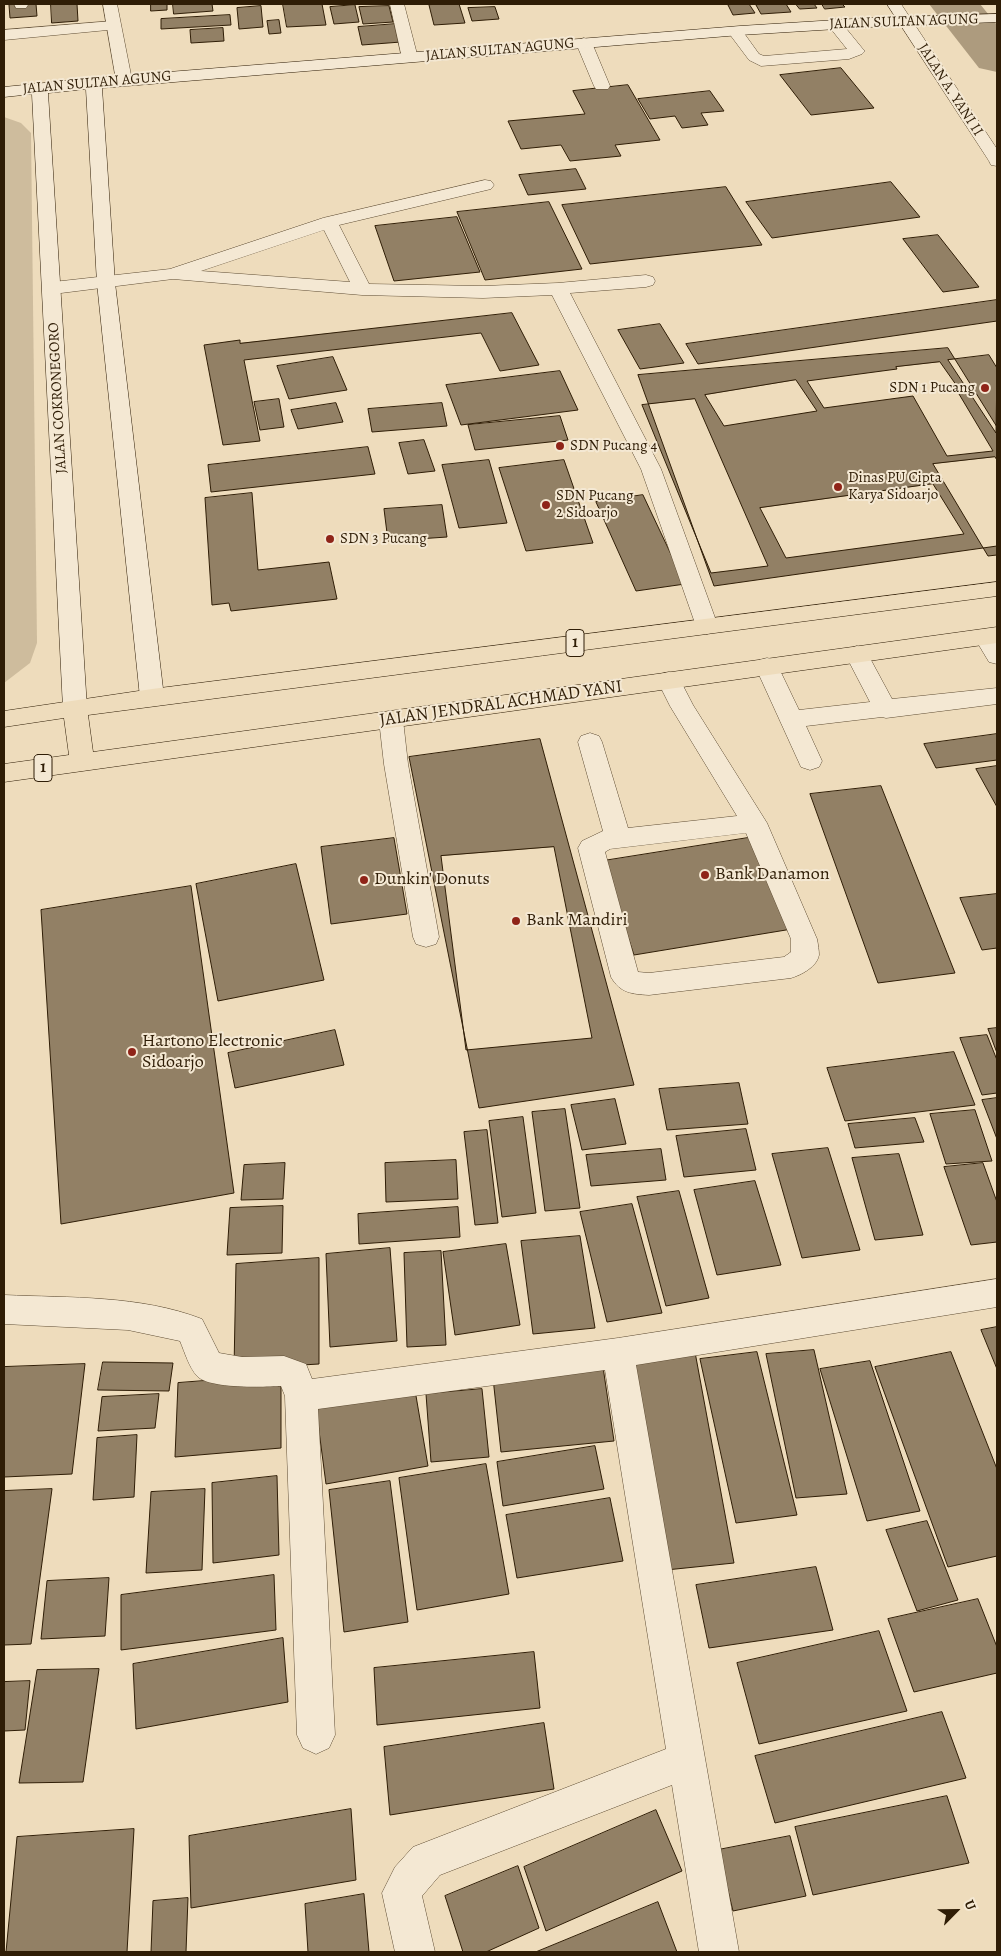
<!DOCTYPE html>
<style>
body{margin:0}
#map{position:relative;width:1001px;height:1956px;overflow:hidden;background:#eedcbc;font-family:Alegreya,serif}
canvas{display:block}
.frame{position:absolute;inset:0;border:5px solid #2f1d06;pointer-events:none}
.north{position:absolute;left:931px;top:1886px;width:50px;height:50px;-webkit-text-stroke:4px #f4e8d3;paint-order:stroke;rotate:67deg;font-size:14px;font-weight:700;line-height:20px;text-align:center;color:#2f1d06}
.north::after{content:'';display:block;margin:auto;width:18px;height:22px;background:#2f1d06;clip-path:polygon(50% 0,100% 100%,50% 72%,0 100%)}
</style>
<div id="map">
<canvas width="1001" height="1956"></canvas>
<div class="frame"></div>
<div class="north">U</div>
</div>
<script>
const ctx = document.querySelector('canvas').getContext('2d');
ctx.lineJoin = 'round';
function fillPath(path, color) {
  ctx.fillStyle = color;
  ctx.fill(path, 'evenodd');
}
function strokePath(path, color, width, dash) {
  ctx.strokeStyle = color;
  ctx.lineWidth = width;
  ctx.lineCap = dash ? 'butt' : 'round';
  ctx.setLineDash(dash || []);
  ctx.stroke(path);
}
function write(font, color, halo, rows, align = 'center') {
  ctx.font = font + ' Alegreya,serif';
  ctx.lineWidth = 4;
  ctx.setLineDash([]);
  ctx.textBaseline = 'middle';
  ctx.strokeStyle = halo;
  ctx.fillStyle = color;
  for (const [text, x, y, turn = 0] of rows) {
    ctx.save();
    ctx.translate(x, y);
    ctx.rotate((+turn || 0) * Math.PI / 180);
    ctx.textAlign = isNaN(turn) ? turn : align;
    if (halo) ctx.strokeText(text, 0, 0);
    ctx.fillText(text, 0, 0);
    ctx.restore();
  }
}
const green = new Path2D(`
 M4 117 21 123 31 133 37 643 30 663 4 683Z`);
const river = new Path2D(`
 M929 4H980L997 25V72L979 68Z`);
const building = new Path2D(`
 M32 4H36L37 16 10 18 9 5Z
 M51 4H77L78 21 52 23Z
 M151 4H167V10L151 11Z
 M173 4H212L213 11 174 14Z
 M283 4H322L326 25 287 27Z
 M459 4 465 23 434 25 429 5Z
 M749 4 755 13 733 15 728 5Z
 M786 4 791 12 761 14 756 5Z
 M796 4H814L817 8 800 9Z
 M822 4H842L845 7 825 9Z
 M355 5 359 22 334 24 330 7Z
 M261 6 263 27 239 29 237 8Z
 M389 6 393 22 363 24 359 7Z
 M495 7 499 19 472 21 468 8Z
 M230 15 231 25 161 29V19Z
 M279 20 281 33 269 34 267 21Z
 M396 24 401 42 362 45 358 27Z
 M223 28 224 41 191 43 190 30Z
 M841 68 874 108 811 115 780 75Z
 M628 85 660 140 615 145 621 156 570 161 561 145 521 149 508 121 585 114 573 91Z
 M710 91 724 111 701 113 708 125 682 128 675 116 650 119 638 99Z
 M576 169 586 189 528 195 519 175Z
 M891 182 920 217 772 238 746 202Z
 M726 187 762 245 590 264 562 205Z
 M549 202 582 269 485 280 457 212Z
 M457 217 480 272 394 281 375 226Z
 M938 235 979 287 943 292 903 239Z
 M997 300V321L698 364 686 344Z
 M512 313 539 365 500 371 481 333 244 360 260 441 223 445 204 345 240 340V343Z
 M660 324 684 363 640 369 618 330Z
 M948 348 997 427V546L714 586 638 375Z
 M989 355 997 368 996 433 948 360Z
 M333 357 347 390 289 399 277 366Z
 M940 362 959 389H956L993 451 947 456 913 396 824 408 807 381 897 369 896 367Z
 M560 371 578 410 461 425 446 385Z
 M796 380 817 411 724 426 705 395Z
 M279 399 284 427 260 430 254 402Z
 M695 399 768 566 711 573 642 405Z
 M336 403 343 422 298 429 291 410Z
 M442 403 447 426 372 432 368 409Z
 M560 416 568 440 475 450 468 425Z
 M424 440 435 471 408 474 399 443Z
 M368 447 375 474 211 492 208 465Z
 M995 457 997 460V555L988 556 933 464Z
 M489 460 507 523 459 528 442 465Z
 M564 460 593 543 526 551 499 468Z
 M933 484 964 534 786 558 760 508Z
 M252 493 258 570 329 562 337 599 231 611 229 603 212 605 205 498Z
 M643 495 685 584 636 591 596 502Z
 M442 505 447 537 388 541 384 509Z
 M997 734V760L936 768 924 744Z
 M540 739 634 1085 479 1108 409 757Z
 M997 766V807L976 769Z
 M881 786 955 973 878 983 810 794Z
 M754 837 792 929 634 955 603 861Z
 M394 838 407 914 331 924 321 847Z
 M554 847 592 1038 466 1050 441 856Z
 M296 864 324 980 218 1001 196 884Z
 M191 886 234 1193 61 1224 41 910Z
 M997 894V948L982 950 960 898Z
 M997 1028V1053L988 1029Z
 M335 1030 344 1065 235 1088 228 1053Z
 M987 1035 997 1060V1093L982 1095 960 1038Z
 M954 1052 975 1105 845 1121 827 1068Z
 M739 1083 748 1124 667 1130 659 1089Z
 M997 1098V1139L982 1100Z
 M615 1099 626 1144 582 1150 571 1105Z
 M565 1109 580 1208 545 1211 532 1112Z
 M975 1110 992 1161 946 1164 930 1114Z
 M523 1117 536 1213 502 1217 489 1121Z
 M915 1118 924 1142 855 1148 848 1124Z
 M746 1129 756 1170 684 1177 676 1136Z
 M487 1130 498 1223 475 1225 464 1132Z
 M828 1148 860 1250 802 1258 772 1154Z
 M661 1149 666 1180 591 1186 586 1155Z
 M899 1154 923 1235 875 1240 852 1158Z
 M456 1160 458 1199 386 1202 385 1163Z
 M285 1163 283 1199 241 1200 244 1165Z
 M983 1163 997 1202V1242L971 1245 944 1167Z
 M755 1181 781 1265 717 1275 694 1190Z
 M679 1191 709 1298 666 1306 637 1197Z
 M632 1204 662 1313 607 1322 580 1212Z
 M283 1206 282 1253 227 1255 230 1208Z
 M458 1207 460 1237 359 1244 358 1214Z
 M580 1236 595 1328 533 1334 521 1241Z
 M506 1244 520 1325 455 1335 443 1252Z
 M390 1248 397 1341 330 1347 326 1254Z
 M441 1251 446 1345 407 1347 404 1253Z
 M319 1258V1364L234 1369 236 1264Z
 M997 1327V1369L981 1330Z
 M814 1350 847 1494 796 1498 766 1354Z
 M695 1352 734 1563 666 1570 632 1357Z
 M757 1352 797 1515 736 1523 700 1359Z
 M951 1352 997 1469V1556L948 1567 875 1367Z
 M870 1361 920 1511 867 1521 820 1369Z
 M103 1362 173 1363 169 1391 98 1390Z
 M85 1364 72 1474 4 1477V1367Z
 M603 1367 614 1441 501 1452 493 1378Z
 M281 1375V1448L175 1457 178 1383Z
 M482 1389 489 1457 431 1462 426 1394Z
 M415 1390 428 1466 326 1484 316 1408Z
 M159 1394 155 1428 98 1431 102 1397Z
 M137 1435 134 1497 93 1500 97 1438Z
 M595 1446 604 1489 503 1506 497 1462Z
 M486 1464 509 1594 417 1610 399 1478Z
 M277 1476 279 1555 213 1563 212 1483Z
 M390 1481 408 1622 344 1632 329 1490Z
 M52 1489 31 1644 4 1645V1491Z
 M205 1489 202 1570 146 1573 151 1492Z
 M610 1498 623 1561 517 1578 506 1515Z
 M927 1521 958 1600 917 1611 886 1530Z
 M816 1567 833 1630 709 1648 696 1585Z
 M274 1575 276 1630 121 1650V1595Z
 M109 1578 105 1636 41 1639 47 1581Z
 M978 1599 997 1647V1673L914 1692 888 1619Z
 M879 1631 907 1711 759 1744 737 1663Z
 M283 1638 288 1702 136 1729 133 1664Z
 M534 1652 540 1708 377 1725 374 1668Z
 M99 1669 83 1782 19 1783 37 1670Z
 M30 1681 25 1730 4 1731V1682Z
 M942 1712 966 1778 775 1823 755 1756Z
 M544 1723 554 1789 390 1815 384 1747Z
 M947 1796 969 1863 813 1895 795 1827Z
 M351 1809 356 1880 191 1908 189 1836Z
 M656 1810 682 1871 546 1931 524 1867Z
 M134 1829 127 1952H6L17 1837Z
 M790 1836 806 1896 733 1911 718 1850Z
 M518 1866 539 1928 486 1952H463L445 1896Z
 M364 1894 369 1952H308L305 1904Z
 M188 1898 186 1952H151L153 1901Z
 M658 1902 677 1952H536Z`);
const lane = new Path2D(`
 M14 4H28V5L26 8H16Z
 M835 19 840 21 862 48 865 51 862 54 849 59 761 66 749 60 728 32 731 29H741L759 54 764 56 847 49 827 24 830 21Z
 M113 21 118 23 121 26 118 29 4 40V30Z
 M584 38 589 40 592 43 610 86 608 89H596L594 86 576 43 579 40Z
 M485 180 491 181 494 185 491 189 339 225 369 284 483 286 558 283 646 275 653 277 655 281 653 285 646 287 570 293 661 469 718 626 715 631 707 634 699 631 696 626 641 469 552 295 483 298 362 295 173 279 53 294 46 292 44 288 46 284 53 282 170 269 323 218ZM324 230 350 282 201 271Z
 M986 629 994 632 997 637V664L989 662 974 637 978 632Z
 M857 646 865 649 892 699 997 688V704L886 718 882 717 806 726 822 761 819 767 810 770 801 767 755 666 759 660 767 658 775 660 799 710 870 702 845 654 849 649Z
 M669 672 677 674 693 705 767 823 817 939C818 944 819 951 819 955 817 967 801 975 791 978L649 995C632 994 620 993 611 977L578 848 582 841 603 831 578 742 581 736 590 733 599 736 602 742 628 828 737 816 670 706 657 680 661 674ZM746 833 791 939V952L784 957 649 973 638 972 605 852 610 849Z
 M391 712 400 714 403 720 408 764 439 937 436 944 426 947 416 944 413 937 384 764 379 720 382 714Z`);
const street = new Path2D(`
 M103 4H117L132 80 130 83H118L116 80Z
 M390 4H404L418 58 415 61H405L402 58Z
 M887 4H901L997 149V166L991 165 989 161Z
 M997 1279V1307L636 1365 739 1952H699L672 1785 440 1875 422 1896 435 1952H395L382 1893 395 1867 413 1847 666 1749 605 1370 318 1409 335 1735 329 1748 316 1754 303 1748 297 1735 285 1396 281 1386C264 1387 209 1389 197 1376 189 1367 185 1353 180 1341L128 1330 4 1324V1295C70 1298 140 1295 202 1319L219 1353 242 1357 284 1356 306 1364 312 1379 618 1338Z`);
const secondary = new Path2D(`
 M997 14V22L869 27 740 35 102 88 115 283 164 697 160 703 152 705 144 703 140 697 97 283 86 89 48 93 87 708 83 714 75 716 67 714 63 708 32 94 4 97V87L94 78 740 26 869 18Z`);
const highway = new Path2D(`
 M997 582V596L88 715 93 752 997 627V643L4 782V764L69 755 64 718 4 727V711L152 689Z`);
const markers = [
 [985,388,5,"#8f2418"],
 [560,446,5,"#8f2418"],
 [838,487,5,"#8f2418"],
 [546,505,5,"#8f2418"],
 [330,539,5,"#8f2418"],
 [705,875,5,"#8f2418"],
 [364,880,5,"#8f2418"],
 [516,921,5,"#8f2418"],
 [132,1052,5,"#8f2418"]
];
const farStreetnames = [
 ["JALAN SULTAN AGUNG",904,22,-2],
 ["JALAN SULTAN AGUNG",500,50,-5],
 ["JALAN SULTAN AGUNG",97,83,-5],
 ["JALAN A. YANI II",950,90,57],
 ["JALAN COKRONEGORO",58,398,-93]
];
const farPoinames = [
 ["SDN 1 Pucang",975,388,"right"],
 ["SDN Pucang 4",570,446],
 ["Dinas PU Cipta",848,478],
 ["Karya Sidoarjo",848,495],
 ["SDN Pucang",556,496],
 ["2 Sidoarjo",556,513],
 ["SDN 3 Pucang",340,539]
];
const shields = [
 [575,643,18],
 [43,768,18]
];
const shieldNames = [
 ["1",575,643],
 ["1",43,768]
];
const streetNames = [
 ["JALAN JENDRAL ACHMAD YANI",501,704,-8]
];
const poiNames = [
 ["Bank Danamon",715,875],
 ["Dunkin' Donuts",374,880],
 ["Bank Mandiri",526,921],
 ["Hartono Electronic",142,1042],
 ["Sidoarjo",142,1063]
];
fillPath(green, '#cebc9d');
fillPath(river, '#ad9b7e');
fillPath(building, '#928065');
strokePath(building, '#2f1d06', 1);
strokePath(lane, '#5f4d34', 1);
strokePath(street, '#5f4d34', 1);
strokePath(secondary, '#2f1d06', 1);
strokePath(highway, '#2f1d06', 1);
fillPath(lane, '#f4e8d3');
fillPath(street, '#f4e8d3');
fillPath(secondary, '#f4e8d3');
fillPath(highway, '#eedcbc');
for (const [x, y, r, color] of markers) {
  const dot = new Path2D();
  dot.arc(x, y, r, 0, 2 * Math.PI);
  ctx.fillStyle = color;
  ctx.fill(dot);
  strokePath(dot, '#f4e8d3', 2);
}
write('15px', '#2f1d06', '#f4e8d3', farStreetnames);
write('15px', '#2f1d06', '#f4e8d3', farPoinames, 'left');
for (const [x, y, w] of shields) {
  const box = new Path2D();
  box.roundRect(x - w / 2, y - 13.5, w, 27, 4);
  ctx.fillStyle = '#f4e8d3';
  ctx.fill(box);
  strokePath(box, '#2f1d06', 1);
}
write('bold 16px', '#2f1d06', null, shieldNames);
write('18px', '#2f1d06', '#f4e8d3', streetNames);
write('18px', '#2f1d06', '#f4e8d3', poiNames, 'left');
</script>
